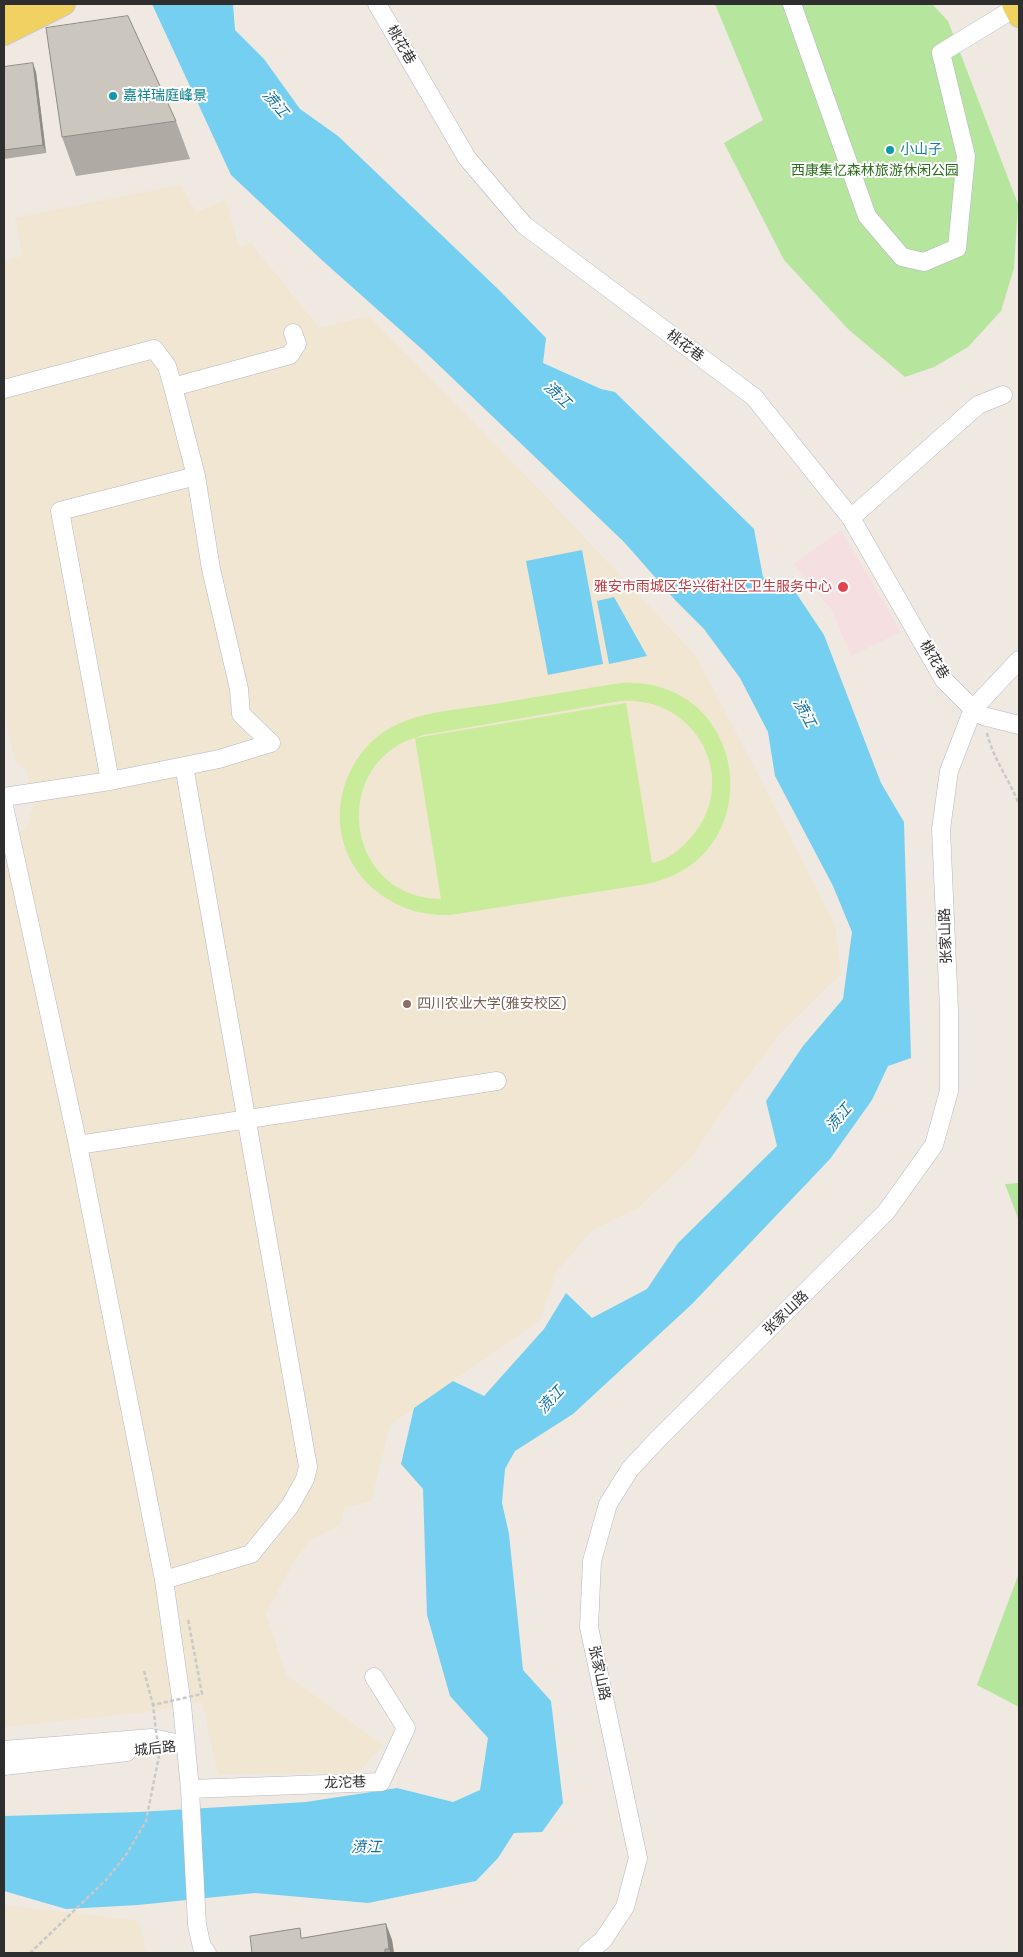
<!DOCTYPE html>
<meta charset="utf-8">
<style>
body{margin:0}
#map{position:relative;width:1023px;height:1957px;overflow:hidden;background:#efe9e1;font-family:Rubik,sans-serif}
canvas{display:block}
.frame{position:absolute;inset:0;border:5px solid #2e2e2e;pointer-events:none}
</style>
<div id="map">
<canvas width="1023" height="1957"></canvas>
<div class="frame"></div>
</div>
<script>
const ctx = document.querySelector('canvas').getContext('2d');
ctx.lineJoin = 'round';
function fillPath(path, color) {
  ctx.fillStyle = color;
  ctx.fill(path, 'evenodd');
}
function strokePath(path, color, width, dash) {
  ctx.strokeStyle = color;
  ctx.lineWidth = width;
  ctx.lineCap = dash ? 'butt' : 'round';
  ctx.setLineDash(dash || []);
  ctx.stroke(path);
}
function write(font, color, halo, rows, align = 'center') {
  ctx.font = font + ' Rubik,"Noto Sans SC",sans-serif';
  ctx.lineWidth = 4;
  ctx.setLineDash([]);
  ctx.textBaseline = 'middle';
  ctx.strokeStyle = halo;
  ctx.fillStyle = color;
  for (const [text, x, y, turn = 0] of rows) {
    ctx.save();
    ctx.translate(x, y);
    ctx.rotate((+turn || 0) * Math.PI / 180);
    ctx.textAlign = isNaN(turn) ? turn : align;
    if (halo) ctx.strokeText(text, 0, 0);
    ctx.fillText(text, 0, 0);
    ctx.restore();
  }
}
const education = new Path2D(`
 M181 185 196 212 226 200 239 247 251 243 319 328 369 316 536 486 697 657 835 924 841 974 780 1034 721 1112 694 1155 638 1208 592 1230 556 1273 540 1320 390 1425 371 1501 344 1508 340 1525 310 1540 294 1561 266 1614 286 1675 383 1745 357 1773 218 1774 202 1702 147 1712 4 1727V836L26 829 33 806 27 770 15 762 4 710V261L22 256 15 218Z
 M4 1905 139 1921 146 1953H4Z`);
const medical = new Path2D(`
 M841 530 901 632 851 656 831 609 794 564Z`);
const green = new Path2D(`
 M715 4H932L948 21 1018 204 1014 268 1001 311 968 347 934 367 905 377 849 330 784 260 724 143 763 120Z
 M1019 1183V1221L1005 1184Z
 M1019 1573V1707L977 1685Z`);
const pitch = new Path2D(`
 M622 683C751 677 772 859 647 884L450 915C378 918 320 853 346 781 353 763 365 745 382 733 414 711 457 710 495 704 537 697 580 689 622 683ZM621 701C701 696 744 788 685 844 676 853 664 861 652 863L626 703 415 738 441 899C342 898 328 757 424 735Z`);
const water = new Path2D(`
 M152 4H233L235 30 264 59 300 109 338 136 499 290 546 338 543 363 601 389 615 392 754 529 763 577 792 587 824 635 881 783 904 822 911 1058 888 1066 872 1100 830 1159 692 1304 573 1414 515 1451 505 1469 502 1503 509 1534 523 1670 551 1701 563 1803 542 1832 514 1833 498 1858 476 1881 368 1903 255 1893 138 1905 66 1909 4 1891V1816L139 1812 306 1802 397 1788 453 1802 480 1790 488 1738 450 1696 427 1615 423 1489 401 1464 414 1408 453 1381 484 1396 544 1329 566 1293 592 1318 647 1289 678 1243 777 1146 766 1101 803 1046 843 999 852 932 833 886 775 776 768 732 740 678 704 629 676 601 624 542 424 351 324 262 231 175Z
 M582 550 603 664 548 675 526 561Z
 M614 597 647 656 609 664 597 601Z`);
const path = new Path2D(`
 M987 733C993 759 1010 780 1019 805
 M144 1671 153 1705`);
const minor = new Path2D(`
 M377 4 467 158 524 225 754 397 851 518 944 680 973 709 983 716 1019 725
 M792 4 867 216 902 257 924 262 957 248 966 156 941 53 1015 8
 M4 389 154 349 167 366 173 387 290 355 297 344 293 333
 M851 518 978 405 1003 395
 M110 781 60 511 196 476
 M4 797 110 781 219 759 271 743 241 714 239 689 211 569 196 476 173 387
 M4 806 78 1145 164 1580 182 1705 190 1789 197 1925 202 1947 207 1953
 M78 1145 497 1081
 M164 1580 251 1554 290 1506 305 1479 308 1467 184 766
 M4 1750 152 1738 185 1745
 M4 1766 127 1752
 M190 1789 381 1782 406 1728 374 1677
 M587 1953 603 1940 625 1907 638 1858 589 1627 592 1561 608 1504 630 1469 659 1438 886 1212 934 1145 949 1091V1010L941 829 949 771 973 709 1019 660`);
const major = new Path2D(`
 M1013 4 1019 16
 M4 16 27 4
 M4 34 64 4`);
const pathBridge = new Path2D(`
 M30 1953 106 1880 126 1855 146 1821 159 1756 153 1705 202 1694 188 1619`);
const wall = new Path2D(`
 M4 67 36 72 46 153 4 159Z
 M176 121 190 159 76 176 62 137Z
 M386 1924 392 1940 394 1953H252L303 1938Z`);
const shadedWall = new Path2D(`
 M33 63 36 72 46 153 43 145Z
 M386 1924 392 1940 394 1953H391L389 1949Z`);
const building = new Path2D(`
 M128 16 176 121 62 137 46 28Z
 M33 63 43 145 4 150V67Z
 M386 1924 389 1949H385V1953H252L250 1936 300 1928 301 1938Z`);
const markers = [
 [113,96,5,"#0f9aa8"],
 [890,150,5,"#0f9aa8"],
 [843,587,6,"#e0444e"],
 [407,1004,5,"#8d6e63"]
];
const streetNames = [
 ["桃花巷",401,45,60],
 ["桃花巷",685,346,37],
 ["桃花巷",934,660,59],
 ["张家山路",946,936,-92],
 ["张家山路",786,1313,-44],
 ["张家山路",599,1673,78],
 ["城后路",155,1749,-6],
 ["龙沱巷",345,1783,-2]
];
const cultureNames = [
 ["嘉祥瑞庭峰景",123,96],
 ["小山子",900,150]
];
const parkNames = [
 ["西康集忆森林旅游休闲公园",875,171]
];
const healthNames = [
 ["雅安市雨城区华兴街社区卫生服务中心",832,587]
];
const educationNames = [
 ["四川农业大学(雅安校区)",417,1004]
];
const waterNames = [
 ["𣸣江",275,104,50],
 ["𣸣江",557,395,44],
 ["𣸣江",804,713,62],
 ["𣸣江",839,1118,-49],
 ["𣸣江",551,1400,-47],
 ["𣸣江",366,1848]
];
fillPath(education, '#f0e6d1');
fillPath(medical, '#f5dfe0');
fillPath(green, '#b6e59e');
fillPath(pitch, '#c9ec9a');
fillPath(water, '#75cff0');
strokePath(minor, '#b4b7c1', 19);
strokePath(major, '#c9c9c9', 24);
strokePath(path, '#c9c9c9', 2.5, [4, 2.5]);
strokePath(minor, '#fff', 18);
strokePath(major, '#f2d163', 22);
strokePath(pathBridge, '#c9c9c9', 2.5, [4, 2.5]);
fillPath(wall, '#afaba4');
fillPath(shadedWall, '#8e8b86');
fillPath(building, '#cbc7bf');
strokePath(building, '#8e8b86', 1);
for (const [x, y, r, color] of markers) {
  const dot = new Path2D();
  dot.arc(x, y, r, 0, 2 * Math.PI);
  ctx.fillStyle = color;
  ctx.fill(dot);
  strokePath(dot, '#fff', 2);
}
write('14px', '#2e2e2e', '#fff', streetNames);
write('14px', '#0d838f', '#fff', cultureNames, 'left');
write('14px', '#2c6e1b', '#fff', parkNames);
write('14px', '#be3a42', '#fff', healthNames, 'right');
write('14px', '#785e54', '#fff', educationNames, 'left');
write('italic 15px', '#0d6fa3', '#fff', waterNames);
</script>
